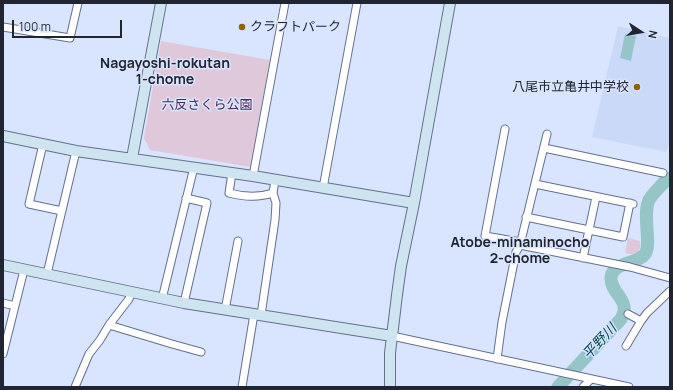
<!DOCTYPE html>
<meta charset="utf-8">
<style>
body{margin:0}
#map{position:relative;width:673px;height:390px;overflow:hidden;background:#d9e5ff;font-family:Manrope,sans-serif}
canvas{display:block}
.frame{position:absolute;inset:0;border:4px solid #202531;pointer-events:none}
.north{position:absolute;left:621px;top:12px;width:40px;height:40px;-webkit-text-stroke:3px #d9e5ff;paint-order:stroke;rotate:102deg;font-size:11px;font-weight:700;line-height:16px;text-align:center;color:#202531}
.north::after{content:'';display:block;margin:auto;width:14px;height:18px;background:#202531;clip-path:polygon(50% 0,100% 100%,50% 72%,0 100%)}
.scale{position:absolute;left:12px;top:20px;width:110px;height:18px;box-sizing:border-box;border:2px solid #202531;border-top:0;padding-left:5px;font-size:12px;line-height:14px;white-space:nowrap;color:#202531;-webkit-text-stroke:3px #d9e5ff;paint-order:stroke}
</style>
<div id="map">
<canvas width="673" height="390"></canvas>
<div class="frame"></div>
<div class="north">N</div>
<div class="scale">100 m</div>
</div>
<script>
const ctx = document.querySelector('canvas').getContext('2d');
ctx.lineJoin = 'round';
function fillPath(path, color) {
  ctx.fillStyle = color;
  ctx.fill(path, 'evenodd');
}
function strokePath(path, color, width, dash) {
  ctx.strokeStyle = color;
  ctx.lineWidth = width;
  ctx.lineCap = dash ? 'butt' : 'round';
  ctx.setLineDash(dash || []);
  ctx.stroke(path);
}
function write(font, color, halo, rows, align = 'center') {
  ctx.font = font + ' Manrope,"Noto Sans JP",sans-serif';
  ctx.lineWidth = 3;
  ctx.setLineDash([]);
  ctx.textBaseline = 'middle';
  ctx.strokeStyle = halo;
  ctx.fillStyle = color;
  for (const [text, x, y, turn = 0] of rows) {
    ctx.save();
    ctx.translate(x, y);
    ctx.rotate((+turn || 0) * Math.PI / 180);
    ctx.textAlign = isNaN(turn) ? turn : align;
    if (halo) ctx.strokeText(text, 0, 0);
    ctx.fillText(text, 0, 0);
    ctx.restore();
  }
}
const built = new Path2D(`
 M618 26 670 38V142L666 152 592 137Z`);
const green = new Path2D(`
 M161 41 270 60 251 167 150 150 144 138Z
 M628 238 640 241C642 252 635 256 625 253Z`);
const water = new Path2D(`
 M625 34 636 36 631 61 620 58Z`);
const river = new Path2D(`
 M558 387 621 319C623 315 625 311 624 307 624 298 610 290 611 277 613 262 638 264 645 254 652 245 642 215 649 200 652 194 662 185 667 179L670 178`);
const street = new Path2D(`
 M3 27 70 38 78 3
 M505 129 485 236 520 242
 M43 144 29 204 62 211
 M544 148 663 173
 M232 173 229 193C244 197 258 198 273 193
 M253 176 285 3
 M535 184 633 204
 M323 188 357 3
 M526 217 623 237 630 203
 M520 245 630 267 670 278
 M583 258 596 197
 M47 274 76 151
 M162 299 194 167
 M3 303 15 306
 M184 303 207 203 186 198
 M225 310 238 241
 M628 314 641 321
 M261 315 275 220 276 203 273 193 275 180
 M109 325 172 344 201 352
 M392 336 629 387
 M626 346 641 321 647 313 670 291
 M3 354 24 270
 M497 359 502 322 516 252 520 245 547 134
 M75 387 89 354 100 340 109 325 129 299 131 292
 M242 387 254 314
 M583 387 591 379`);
const secondary = new Path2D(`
 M3 136 76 151 253 176 414 203
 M132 158 161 3
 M3 265 184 303 392 336
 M390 387V353L397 295 401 266 414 203 450 3`);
const markers = [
 [242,27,4,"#90610d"],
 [637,87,4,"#90610d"]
];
const poiNames = [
 ["クラフトパーク",250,27],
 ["八尾市立亀井中学校",629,87,"right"]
];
const parkNames = [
 ["六反さくら公園",207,105]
];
const neighbourhoodNames = [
 ["Nagayoshi-rokutan",165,64],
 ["1-chome",165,80],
 ["Atobe-minaminocho",520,243],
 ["2-chome",520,259]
];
const waterNames = [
 ["平野川",600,342,-47]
];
fillPath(built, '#cbd9f8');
fillPath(green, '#dec8d9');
fillPath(water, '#96c5c8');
strokePath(river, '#96c5c8', 13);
strokePath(street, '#64708c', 9);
strokePath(secondary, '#64708c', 12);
strokePath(street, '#fff', 7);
strokePath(secondary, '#cee5f1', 10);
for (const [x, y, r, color] of markers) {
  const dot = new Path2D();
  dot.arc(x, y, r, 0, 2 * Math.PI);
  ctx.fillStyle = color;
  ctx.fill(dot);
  strokePath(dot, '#d9e5ff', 1.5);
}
write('13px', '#202531', '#d9e5ff', poiNames, 'left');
write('13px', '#52284b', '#d9e5ff', parkNames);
write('bold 14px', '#202531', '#d9e5ff', neighbourhoodNames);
write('italic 14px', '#024c50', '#d9e5ff', waterNames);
</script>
